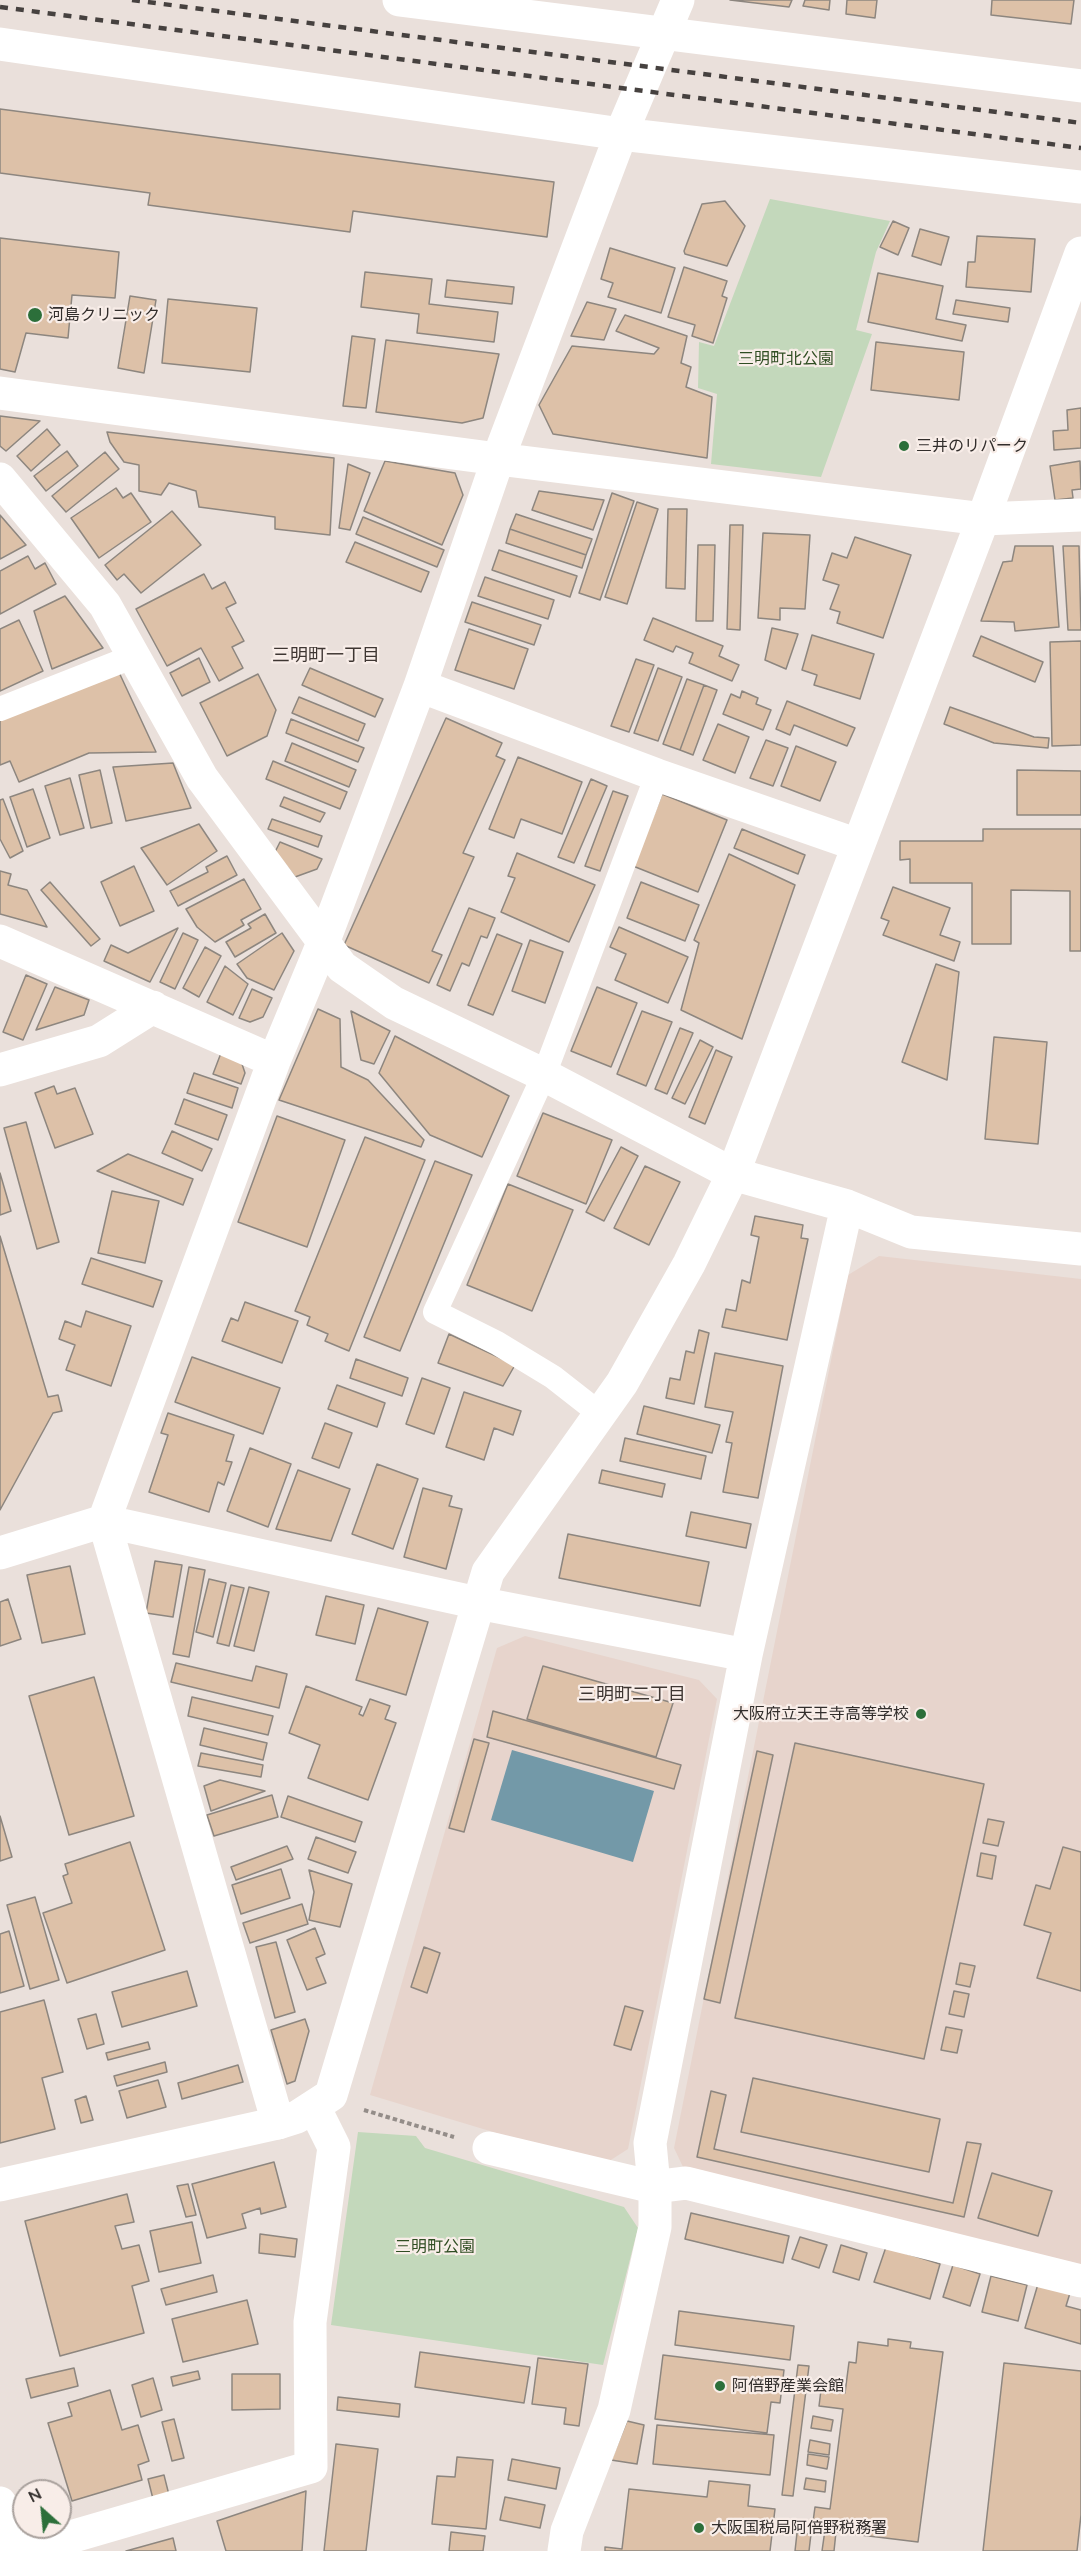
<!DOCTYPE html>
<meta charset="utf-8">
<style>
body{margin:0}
#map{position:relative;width:1081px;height:2551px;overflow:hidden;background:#eae0db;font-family:Lato,sans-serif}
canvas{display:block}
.north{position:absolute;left:12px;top:2479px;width:60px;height:60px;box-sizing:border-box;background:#f8ede8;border:2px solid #a9a19d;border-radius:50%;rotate:333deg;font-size:16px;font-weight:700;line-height:24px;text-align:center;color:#322e2c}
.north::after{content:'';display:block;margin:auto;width:21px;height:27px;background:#2c6f3a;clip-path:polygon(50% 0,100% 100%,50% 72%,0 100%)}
</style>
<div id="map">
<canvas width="1081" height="2551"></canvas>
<div class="north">N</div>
</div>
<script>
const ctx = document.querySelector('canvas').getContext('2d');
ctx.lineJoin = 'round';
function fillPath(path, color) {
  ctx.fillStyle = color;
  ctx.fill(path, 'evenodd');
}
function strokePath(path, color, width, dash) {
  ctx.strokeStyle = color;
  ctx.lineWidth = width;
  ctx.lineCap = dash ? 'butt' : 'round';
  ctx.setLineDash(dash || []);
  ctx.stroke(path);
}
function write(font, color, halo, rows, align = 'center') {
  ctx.font = font + ' Lato,"Noto Sans JP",sans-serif';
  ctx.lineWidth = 4.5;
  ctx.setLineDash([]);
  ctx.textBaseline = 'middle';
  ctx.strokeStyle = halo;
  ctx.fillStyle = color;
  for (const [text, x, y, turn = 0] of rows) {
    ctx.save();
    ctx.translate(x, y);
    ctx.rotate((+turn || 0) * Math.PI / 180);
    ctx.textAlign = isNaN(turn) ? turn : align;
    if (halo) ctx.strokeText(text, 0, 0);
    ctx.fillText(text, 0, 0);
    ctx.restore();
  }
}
const built = new Path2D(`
 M879 1256 1081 1279V2269L684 2169 674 2148 848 1275Z
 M525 1636 699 1680 717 1699 628 2149 603 2165 370 2095 497 1648Z`);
const green = new Path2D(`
 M770 199 890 221 876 252 856 330 872 334 821 477 711 464 717 394 698 388 699 342 714 346Z
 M358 2132 416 2136 425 2148 624 2207 638 2228 603 2365 331 2325Z`);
const water = new Path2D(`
 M512 1750 654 1791 633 1862 491 1820Z`);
const building = new Path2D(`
 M730 0H792L789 7Z
 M805 0H830L829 10 803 6Z
 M847 0H877L875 18 846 14Z
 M992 0H1074L1071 24 991 15Z
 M0 109 554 182 547 237 353 211 350 232 148 205 150 193 0 173Z
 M725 201 745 226 727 266 685 254 684 251 702 204Z
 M893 221 909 228 898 255 880 247Z
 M920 229 949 237 941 265 912 256Z
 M977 236 1035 239 1031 292 966 287 968 262H975Z
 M0 238 119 252 115 298 72 295 68 338 26 333 15 372 0 369Z
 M610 248 675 268 661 313 608 297 613 283 601 279Z
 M684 267 727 281 722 296 727 298 713 343 692 336 695 325 668 317Z
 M365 272 432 279 429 304 498 312 494 342 417 333 419 314 361 307Z
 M878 273 943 286 936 319 966 325 962 341 868 322Z
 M447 280 514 287 512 304 445 297Z
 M130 296 156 300 144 373 118 368Z
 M168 299 257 308 250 372 162 363Z
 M956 300 1010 308 1008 322 953 314Z
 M587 302 616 309 604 340 571 336Z
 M625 315 687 336 681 363 691 367 686 387 712 397 707 458 553 434 539 405 572 346 654 354 659 348 616 331Z
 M352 336 375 339 366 408 343 406Z
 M386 340 499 354 483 418 462 423 376 412Z
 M876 342 964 352 959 400 871 390Z
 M1081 408V448L1054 450 1053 431 1068 430 1067 410Z
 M0 416 40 421 6 451 0 446Z
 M47 429 60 445 31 471 17 456Z
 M107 432 334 458 330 535 275 529V517L199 507 196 491 169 483 161 495 139 491V465L124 462 110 442Z
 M67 451 78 466 46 491 34 476Z
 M105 452 119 469 66 512 52 496Z
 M385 461 455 473 463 495 442 545 364 511Z
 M1080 461 1081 489 1072 490 1073 498 1055 500 1050 466Z
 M348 464 370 473 350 530 339 528Z
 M116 488 123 498 131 493 151 522 99 558 71 518Z
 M539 491 604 500 593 530 532 510Z
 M612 493 634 501 600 600 579 593Z
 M637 502 658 509 627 604 605 597Z
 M668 509H687L685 589 666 588Z
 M172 511 201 545 141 593 124 574 117 580 105 565Z
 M516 514 592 539 586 555 510 529Z
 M0 515 26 545 0 559Z
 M363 517 444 550 437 567 356 534Z
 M730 525H743L740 630 727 629Z
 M510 529 586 555 582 568 506 543Z
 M763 533 810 535 805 609 780 608V620L758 618Z
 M855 537 911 555 883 638 837 623 840 612 830 609 839 585 823 580 832 553 847 558Z
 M355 542 429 572 421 592 346 562Z
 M698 545H715L713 621H696Z
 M1015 546H1053L1059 627 1015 631 1014 622 981 621 1003 562 1012 561Z
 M1063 546H1079L1081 630H1068Z
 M499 550 577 576 570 597 492 570Z
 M28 556 35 569 45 563 56 584 0 614V571Z
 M204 574 212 589 225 582 236 603 226 608 244 641 232 647 243 668 219 681 201 648 167 666 136 609Z
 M485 577 554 600 548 619 478 596Z
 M65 596 103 648 52 669 34 611Z
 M472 602 541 625 534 645 465 622Z
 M653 618 723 646 719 656 739 665 732 681 689 663 693 653 676 646 673 652 644 640Z
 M19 620 43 671 0 691V629Z
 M772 628 798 634 786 669 765 660Z
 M469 629 528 649 514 689 455 670Z
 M812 635 874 654 860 699 814 685 817 675 802 670Z
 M981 636 1043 662 1035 682 973 656Z
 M1081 641V745L1052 746 1050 642Z
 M199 658 210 682 182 696 170 673Z
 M636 659 654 665 629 732 611 726Z
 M117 668 156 752 89 753 19 782 10 761 0 765V716Z
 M310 668 383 699 375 717 302 685Z
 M658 668 682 677 658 741 634 733Z
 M258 674 276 710 267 736 227 756 200 703Z
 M687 679 704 685 680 750 663 744Z
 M704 685 717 690 693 755 680 750Z
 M742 691 758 698 756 704 771 710 763 730 723 714 731 694 740 698Z
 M299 697 365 724 358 741 292 713Z
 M787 701 855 728 847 746 794 725 790 735 776 729Z
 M950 707 1034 737 1049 738 1048 748 994 743 944 724Z
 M446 718 502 743 496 756 505 760 463 853 474 857 432 951 442 955 429 983 344 945Z
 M291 719 364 748 358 762 286 733Z
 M718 724 749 737 735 773 703 760Z
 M766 740 788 748 773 786 750 778Z
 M292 743 356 770 349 787 285 761Z
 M796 746 836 762 820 801 781 786Z
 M518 757 582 782 562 834 521 819 514 838 489 829Z
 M273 761 347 792 340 809 266 779Z
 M173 763 191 808 126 821 113 767Z
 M100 770 112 823 91 828 79 775Z
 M1017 770 1081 771V815H1017Z
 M70 778 84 828 60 835 45 786Z
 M591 779 607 786 574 863 558 857Z
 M33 789 50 838 27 847 10 797Z
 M613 791 628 796 600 871 585 866Z
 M662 794 727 820 698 892 633 866Z
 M284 797 325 813 320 822 280 806Z
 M3 799 23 851 10 858 0 839V800Z
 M272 819 322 836 318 847 268 829Z
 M199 824 217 851 167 885 141 848Z
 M742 829 805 855 798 874 734 848Z
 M983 829H1081V951H1070V891L1011 890V944H972V883H910V859L900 860V841H983Z
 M280 842 322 859 317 869 295 877 275 852Z
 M517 853 595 885 569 942 501 912 515 878 508 876Z
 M729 854 795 885 742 1039 681 1010 699 943 694 940Z
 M227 856 237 875 178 906 170 891 208 872 206 867Z
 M134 866 154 911 120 926 101 882Z
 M0 871 11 874 8 885 27 890 47 927 0 914Z
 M244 879 261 909 241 920 244 925 215 942 197 927 186 909Z
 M50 882 100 939 91 946 41 890Z
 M641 882 699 905 685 941 627 918Z
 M893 887 950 908 940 935 960 942 954 961 883 935 889 921 881 918Z
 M469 908 495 918 487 938 481 936 469 966 462 963 450 991 437 985Z
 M265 914 276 933 235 957 226 942 251 928 248 924Z
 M619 927 688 957 668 1003 615 980 626 954 610 947Z
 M178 928 150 982 104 961 111 945 128 953Z
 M183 933 198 940 175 989 160 982Z
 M282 933 294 951 274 990 247 978 237 964Z
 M497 934 522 944 493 1015 468 1005Z
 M530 940 563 952 545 1003 512 991Z
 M205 947 221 956 199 997 183 988Z
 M936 964 959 972 947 1080 902 1062Z
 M225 966 248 984 233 1015 207 1002Z
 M26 975 47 984 23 1040 3 1032Z
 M55 987 89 1000 84 1015 36 1030Z
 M597 987 637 1003 611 1067 571 1051Z
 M252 989 272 998 263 1017 250 1022 239 1018Z
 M318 1009 340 1019 341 1067 368 1080 424 1140 421 1147 279 1100Z
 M351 1011 390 1031 374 1064 361 1060Z
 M642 1011 672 1022 646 1086 617 1074Z
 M680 1028 693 1033 667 1094 655 1089Z
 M395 1036 509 1096 482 1157 430 1135 379 1073Z
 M994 1037 1047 1042 1038 1144 985 1139Z
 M700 1040 713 1047 685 1104 672 1098Z
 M716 1050 732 1057 705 1124 689 1117Z
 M221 1053 241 1061 245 1073 241 1084 213 1074Z
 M194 1073 238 1088 232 1108 187 1093Z
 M54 1086 57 1094 75 1088 93 1134 55 1148 35 1093Z
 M184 1099 227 1115 218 1140 175 1124Z
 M543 1113 612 1140 586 1204 517 1176Z
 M277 1116 345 1140 307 1247 238 1222Z
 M26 1122 59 1242 37 1249 4 1128Z
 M172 1131 212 1149 202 1171 162 1153Z
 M365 1137 425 1160 349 1351 325 1341 328 1334 307 1325 310 1317 295 1311Z
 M621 1147 638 1156 604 1221 586 1212Z
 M128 1154 193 1179 183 1205 97 1171Z
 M435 1161 472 1175 400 1351 364 1337Z
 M645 1166 680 1182 649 1245 614 1228Z
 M0 1173 11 1211 0 1215Z
 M508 1184 573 1210 532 1311 467 1285Z
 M112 1191 159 1201 145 1263 98 1253Z
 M755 1216 803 1225 801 1238 808 1239 787 1340 722 1327 726 1309 736 1311 742 1280 750 1283 759 1237 751 1235Z
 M0 1236 48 1397 58 1395 62 1411 53 1413 0 1510Z
 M91 1258 162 1281 153 1307 82 1284Z
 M245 1302 298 1321 282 1363 222 1341 231 1318 238 1321Z
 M86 1311 131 1326 111 1386 66 1370 75 1345 59 1339 65 1321 81 1327Z
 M699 1330 709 1333 694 1404 666 1398 670 1378 680 1380 686 1351 694 1353Z
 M449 1334 515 1365 503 1386 438 1363Z
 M715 1353 783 1366 758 1498 723 1492 732 1443 726 1442 733 1412 705 1407Z
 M192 1357 280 1388 263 1434 175 1402Z
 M356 1359 408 1378 402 1396 350 1378Z
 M422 1378 450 1388 434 1434 406 1424Z
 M337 1385 385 1403 377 1427 328 1409Z
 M464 1392 521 1411 513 1435 494 1428 484 1460 446 1447Z
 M644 1406 720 1425 712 1453 637 1434Z
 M168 1413 234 1435 226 1461 232 1462 224 1485 218 1482 209 1512 149 1492 168 1435 161 1433Z
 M325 1423 352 1433 339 1468 312 1458Z
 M625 1438 706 1456 701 1479 620 1461Z
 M250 1448 291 1464 268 1527 227 1511Z
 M377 1464 418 1479 393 1549 352 1534Z
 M298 1470 350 1489 331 1541 276 1529Z
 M602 1470 665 1484 662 1497 599 1483Z
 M423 1488 452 1496 449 1506 462 1509 446 1569 404 1557Z
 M691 1512 751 1524 746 1548 686 1536Z
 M568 1534 709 1562 700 1606 559 1578Z
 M155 1561 182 1565 173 1617 146 1613Z
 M70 1566 85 1634 42 1643 27 1575Z
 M189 1567 205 1570 189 1657 173 1654Z
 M209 1579 226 1583 213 1637 196 1632Z
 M231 1585 244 1588 229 1646 217 1643Z
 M249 1587 269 1592 254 1651 234 1646Z
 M326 1596 364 1605 355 1644 316 1635Z
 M8 1599 21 1639 0 1646V1602Z
 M378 1608 428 1622 406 1695 356 1680Z
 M176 1663 252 1681 256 1666 287 1674 279 1708 171 1682Z
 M543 1666 673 1703 656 1757 527 1719Z
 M94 1677 134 1816 69 1835 29 1696Z
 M306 1686 362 1707 359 1714 363 1716 370 1699 390 1706 385 1719 396 1723 368 1800 308 1778 320 1745 289 1733Z
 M192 1697 273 1716 268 1735 188 1716Z
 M493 1711 681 1765 674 1789 487 1737Z
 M204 1728 267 1743 263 1760 200 1745Z
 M474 1739 489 1743 464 1832 449 1828Z
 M795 1743 984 1784 924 2059 735 2018Z
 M757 1751 773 1755 720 2003 704 1999Z
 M201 1753 263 1765 261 1777 198 1766Z
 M220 1780 265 1791 211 1811 204 1786Z
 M272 1795 278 1817 214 1836 207 1815Z
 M288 1796 362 1822 355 1842 281 1817Z
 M0 1816 12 1857 0 1861Z
 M988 1819 1004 1822 998 1846 983 1843Z
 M316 1837 356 1852 348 1873 308 1859Z
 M130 1842 165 1950 67 1983 43 1913 72 1903 63 1876 68 1874 65 1864Z
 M287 1846 293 1859 236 1880 231 1867Z
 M1063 1847 1081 1852V1991L1037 1978 1051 1933 1024 1925 1036 1885 1050 1889Z
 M981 1853 996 1856 992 1879 977 1876Z
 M281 1869 290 1898 241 1914 232 1885Z
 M309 1870 352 1884 340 1927 309 1920 314 1892Z
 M35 1897 59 1980 30 1989 7 1905Z
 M302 1904 308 1924 250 1943 243 1923Z
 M315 1928 325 1954 316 1958 326 1983 307 1990 287 1940Z
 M9 1931 24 1986 0 1993V1934Z
 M276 1942 295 2012 275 2018 256 1947Z
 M424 1947 440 1953 427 1993 411 1987Z
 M960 1963 975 1966 970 1987 956 1984Z
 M187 1971 197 2006 122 2027 112 1992Z
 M954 1991 969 1994 964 2017 949 2014Z
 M44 2000 63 2072 42 2078 55 2129 0 2143V2012Z
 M625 2006 643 2011 631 2050 614 2045Z
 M96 2014 104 2044 87 2049 78 2019Z
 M305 2019 309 2031 295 2081 287 2084 271 2030Z
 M946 2027 962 2030 957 2053 941 2050Z
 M148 2042 150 2049 108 2060 106 2053Z
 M165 2062 167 2072 117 2086 114 2076Z
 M238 2065 243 2082 182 2099 178 2083Z
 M753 2078 940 2119 929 2172 741 2132Z
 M158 2080 166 2107 127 2118 119 2091Z
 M711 2091 726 2095 714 2149 953 2203 967 2142 981 2144 964 2217 697 2157Z
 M86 2096 93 2120 81 2123 75 2100Z
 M274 2162 286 2207 261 2214 260 2208 242 2214 246 2228 207 2238 192 2184Z
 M992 2173 1052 2191 1038 2236 978 2218Z
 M188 2184 196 2215 186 2217 177 2186Z
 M127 2194 134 2222 115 2226 122 2249 139 2245 149 2281 132 2286 144 2333 60 2356 25 2221Z
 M691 2213 789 2236 783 2263 685 2239Z
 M192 2222 201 2263 159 2272 150 2231Z
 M260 2234 297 2239 295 2257 259 2253Z
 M800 2237 827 2245 819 2268 792 2259Z
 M841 2245 867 2253 859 2280 833 2272Z
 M886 2247 940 2264 930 2299 874 2282Z
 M953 2265 980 2274 970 2306 943 2297Z
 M213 2275 217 2292 166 2305 161 2289Z
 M991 2276 1027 2285 1018 2321 982 2312Z
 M1038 2284 1070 2293 1066 2306 1081 2310V2344L1025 2328Z
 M247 2300 258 2344 183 2362 172 2319Z
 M679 2311 794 2326 790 2360 675 2345Z
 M888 2339 911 2342 910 2348 943 2352 918 2542 836 2532 834 2551H822L825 2530 812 2529 815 2507 830 2509 843 2409 819 2406 821 2390 845 2393 849 2362 856 2363 858 2342 888 2346Z
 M420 2352 530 2367 524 2403 415 2387Z
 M663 2355 784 2370 780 2403 771 2402 767 2433 655 2419Z
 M538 2358 588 2364 579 2426 564 2424 566 2408 532 2404Z
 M1004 2363 1081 2371V2515L1077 2551H983Z
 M798 2365 809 2366 793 2496 782 2495Z
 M74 2368 78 2386 31 2398 26 2379Z
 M198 2371 200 2379 173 2386 171 2377Z
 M232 2374H280V2409L232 2410Z
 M153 2378 162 2410 141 2417 132 2385Z
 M110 2390 122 2430 138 2425 149 2461 138 2465 142 2480 72 2501 48 2423 72 2416 68 2403Z
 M338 2397 400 2404 399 2417 337 2410Z
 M813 2416 833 2420 831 2431 811 2428Z
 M174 2419 184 2458 172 2461 162 2422Z
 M627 2421 644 2425 637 2464 611 2460Z
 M657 2425 774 2435 770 2475 653 2464Z
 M810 2440 830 2444 829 2455 808 2452Z
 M336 2444 378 2449 366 2551H324Z
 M808 2454 829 2457 827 2469 807 2465Z
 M457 2457 493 2460 486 2529 432 2524 437 2476 455 2477Z
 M512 2459 560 2468 556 2489 508 2480Z
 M164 2475 169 2495 153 2499 148 2479Z
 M806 2478 826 2481 825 2492 804 2489Z
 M709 2481 750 2485 748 2506 775 2509 770 2551H605V2547L622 2549 629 2489 707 2497Z
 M306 2491 302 2551H226L217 2521Z
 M505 2497 545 2505 540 2528 500 2520Z
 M451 2532 485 2536 483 2551H449Z
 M797 2533 811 2534 809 2551H795Z
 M173 2538 176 2551H126Z`);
const path = new Path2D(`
 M364 2110 454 2137`);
const lane = new Path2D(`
 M0 709 132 657
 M599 1413 553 1377 497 1343 435 1312 544 1075 657 775`);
const street = new Path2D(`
 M399 0 1081 86
 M0 44 621 134 1081 187
 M0 393 498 459 983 519 1081 515
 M0 479 105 605 202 778 342 967 394 1003 544 1075 733 1174 847 1206 911 1232 1081 1249
 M420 686 657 775 858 845
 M0 941 274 1061
 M0 1070 99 1041 153 1007
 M0 1553 104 1521 478 1603 746 1655
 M278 2123 104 1521 274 1061 323 943 420 686 498 459 621 134 678 0
 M489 2148 653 2187 686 2183 1081 2281
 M22 2551 311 2467 310 2322 334 2147 314 2107
 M564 2551 567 2531 614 2410 655 2227V2196L650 2143 746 1655 847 1206`);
const secondary = new Path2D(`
 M0 2185 278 2123 297 2117 331 2095 488 1572 622 1383 689 1264 733 1174 983 519 1081 253`);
const primary = new Path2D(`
 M0 2503 14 2551`);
const rail = new Path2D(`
 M132 0 1081 123
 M0 7 1081 148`);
const markers = [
 [35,315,8,"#2c6f3a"],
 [904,446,6,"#2c6f3a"],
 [921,1714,6,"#2c6f3a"],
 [720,2386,6,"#2c6f3a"],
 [699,2528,6,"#2c6f3a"]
];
const poiNames = [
 ["河島クリニック",48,315],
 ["三井のリパーク",916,446],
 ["大阪府立天王寺高等学校",909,1714,"right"],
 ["阿倍野産業会館",732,2386],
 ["大阪国税局阿倍野税務署",711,2528]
];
const parkNames = [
 ["三明町北公園",786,359],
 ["三明町公園",435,2247]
];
const neighbourhoodNames = [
 ["三明町一丁目",326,655],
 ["三明町二丁目",632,1694]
];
fillPath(built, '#e7d4cc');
fillPath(green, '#c3d8bb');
fillPath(water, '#7399a8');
fillPath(building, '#ddc1a8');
strokePath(building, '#8d867f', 1.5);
strokePath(path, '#948d89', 4, [4.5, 3]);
strokePath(lane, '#fff', 24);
strokePath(street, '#fff', 33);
strokePath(secondary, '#fff', 33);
strokePath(primary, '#fff', 33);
strokePath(rail, '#46413f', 4.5, [8, 8]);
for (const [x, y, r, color] of markers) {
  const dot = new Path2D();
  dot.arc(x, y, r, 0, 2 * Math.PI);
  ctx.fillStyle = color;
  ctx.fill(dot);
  strokePath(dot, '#f8ede8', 2);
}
write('16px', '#322e2c', '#f8ede8', poiNames, 'left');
write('16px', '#2f4d22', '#f8ede8', parkNames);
write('18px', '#3e3632', '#f8ede8', neighbourhoodNames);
</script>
